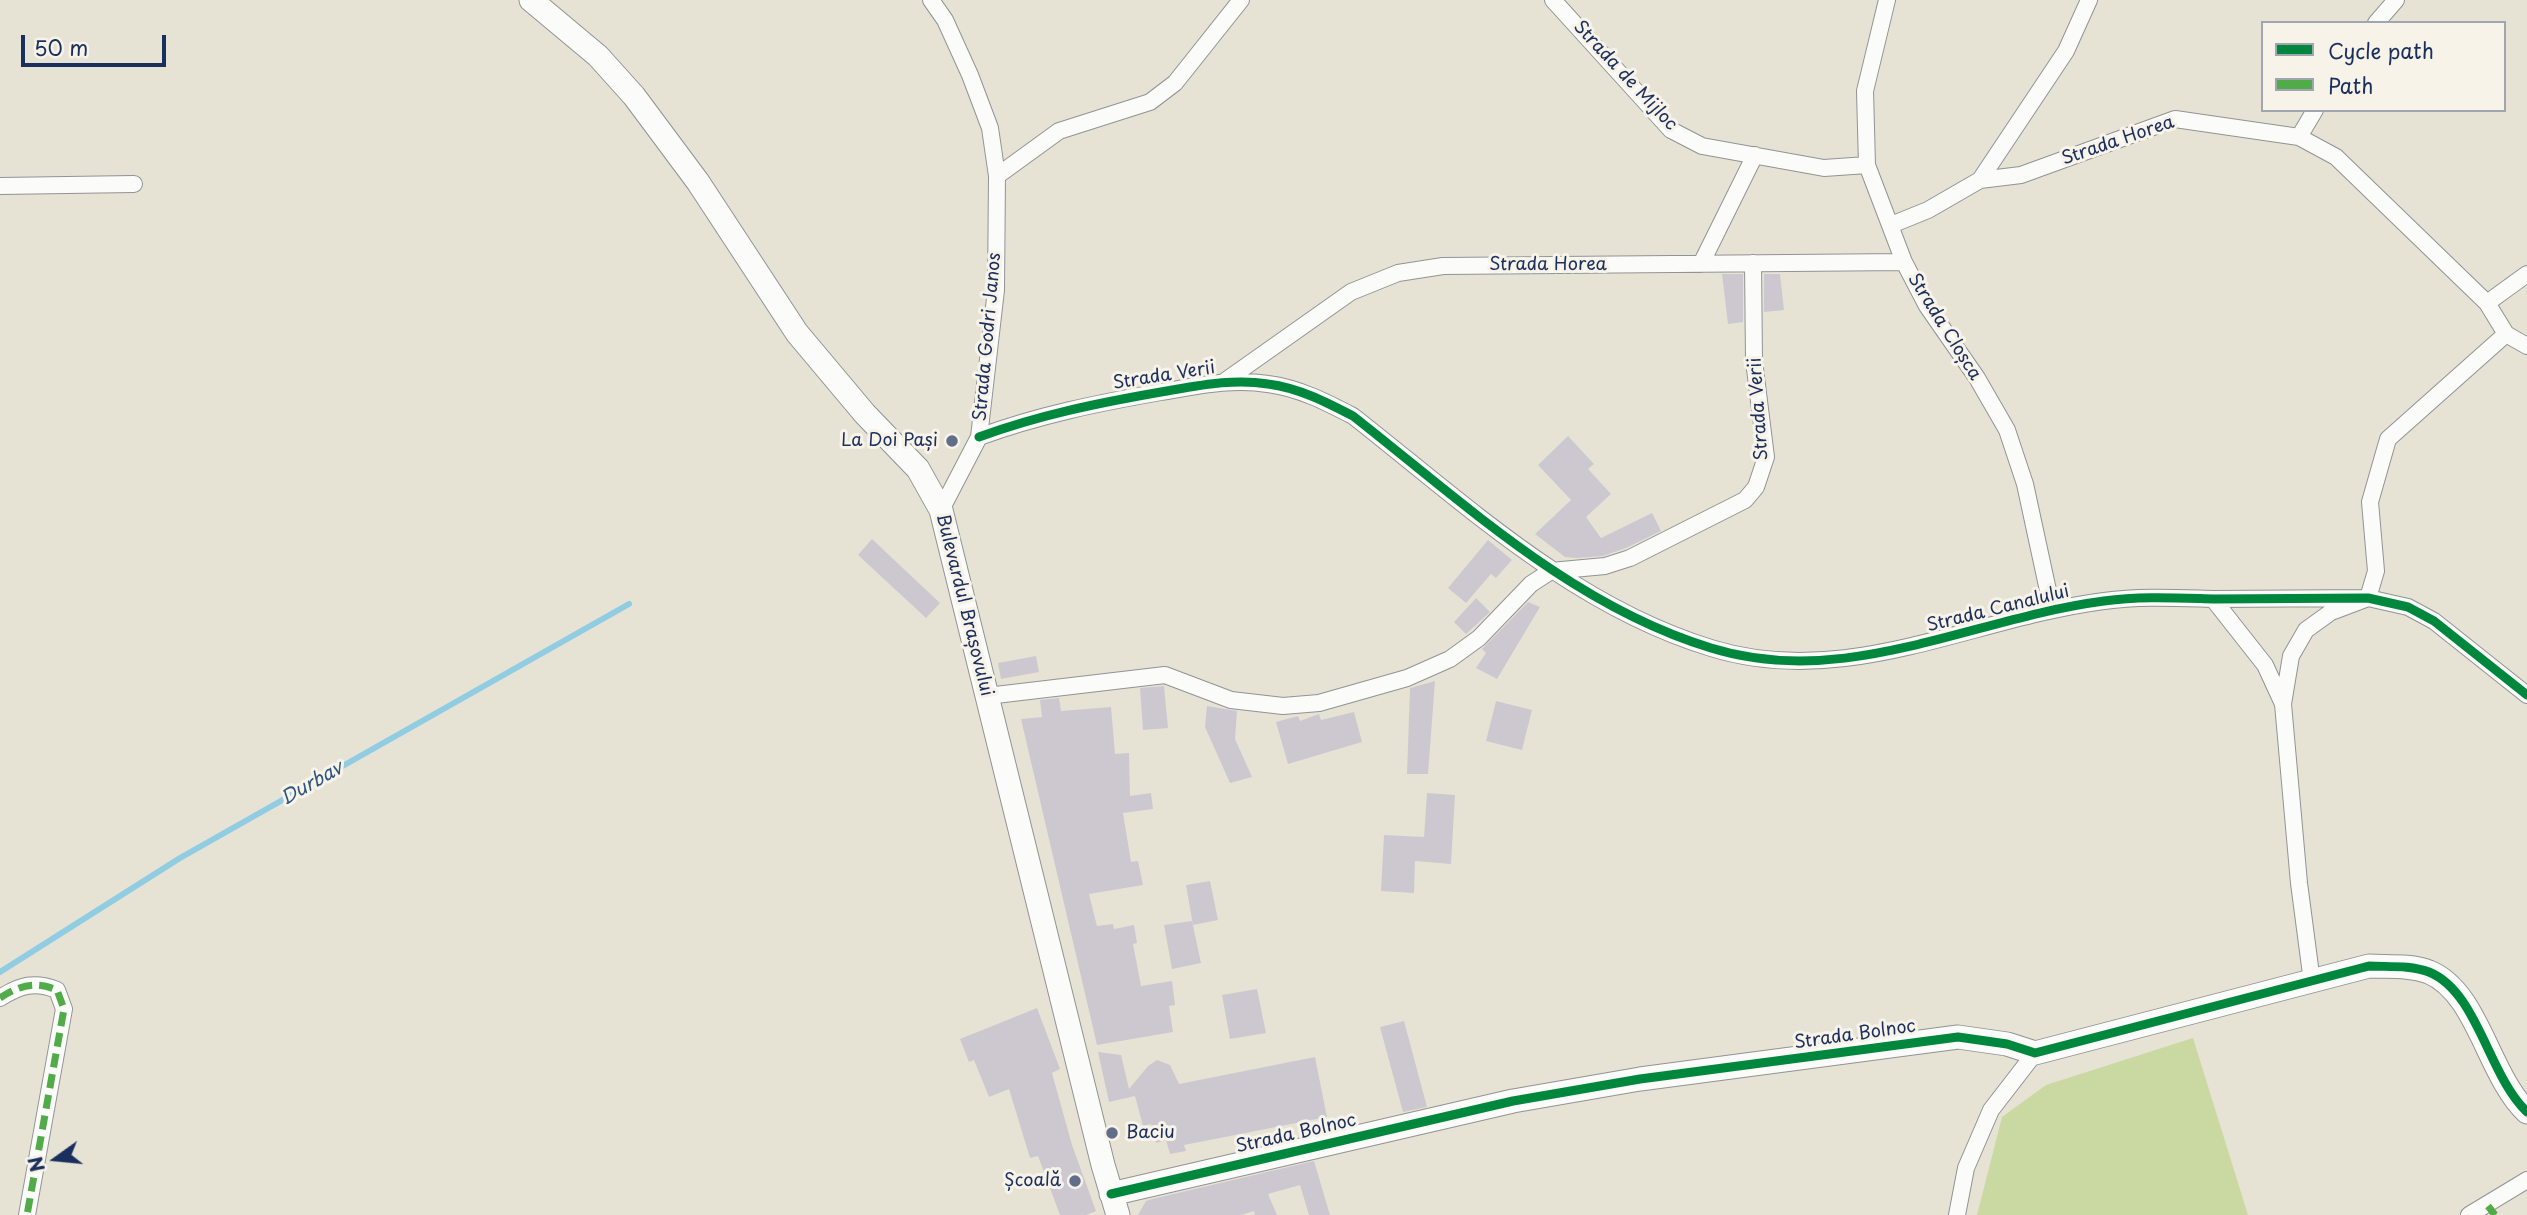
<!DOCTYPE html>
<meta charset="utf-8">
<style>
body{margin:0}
#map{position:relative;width:2527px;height:1215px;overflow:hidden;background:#e6e3d5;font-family:"Playpen Sans",sans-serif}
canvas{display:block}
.legend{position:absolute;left:2261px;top:21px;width:245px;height:91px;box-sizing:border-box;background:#f7f3e8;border:2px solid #9fa5b1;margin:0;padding:9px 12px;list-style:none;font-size:21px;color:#1b2f5e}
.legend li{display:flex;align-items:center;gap:14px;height:35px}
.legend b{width:35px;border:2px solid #9fa5b1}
.north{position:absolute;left:21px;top:1124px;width:70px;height:70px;-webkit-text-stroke:5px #f7f3e8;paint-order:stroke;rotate:255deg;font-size:19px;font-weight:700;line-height:28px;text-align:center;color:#1b2f5e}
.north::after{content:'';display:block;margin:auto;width:24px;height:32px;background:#1b2f5e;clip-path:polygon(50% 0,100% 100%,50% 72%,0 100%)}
.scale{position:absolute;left:21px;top:35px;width:145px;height:32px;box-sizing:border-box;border:4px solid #1b2f5e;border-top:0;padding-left:9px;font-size:21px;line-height:24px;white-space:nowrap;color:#1b2f5e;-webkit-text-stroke:5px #f7f3e8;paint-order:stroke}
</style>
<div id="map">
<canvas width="2527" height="1215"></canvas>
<ul class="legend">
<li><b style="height:9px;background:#00873e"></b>Cycle path</li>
<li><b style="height:9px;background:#52ab49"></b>Path</li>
</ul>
<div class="north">N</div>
<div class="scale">50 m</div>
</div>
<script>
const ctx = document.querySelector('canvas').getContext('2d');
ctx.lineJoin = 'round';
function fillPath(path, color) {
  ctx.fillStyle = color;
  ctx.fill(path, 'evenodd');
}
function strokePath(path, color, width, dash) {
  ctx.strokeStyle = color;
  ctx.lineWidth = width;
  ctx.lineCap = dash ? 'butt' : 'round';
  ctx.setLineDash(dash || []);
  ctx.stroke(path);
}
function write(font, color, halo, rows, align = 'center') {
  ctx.font = font + ' "Playpen Sans",sans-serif';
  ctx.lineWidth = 6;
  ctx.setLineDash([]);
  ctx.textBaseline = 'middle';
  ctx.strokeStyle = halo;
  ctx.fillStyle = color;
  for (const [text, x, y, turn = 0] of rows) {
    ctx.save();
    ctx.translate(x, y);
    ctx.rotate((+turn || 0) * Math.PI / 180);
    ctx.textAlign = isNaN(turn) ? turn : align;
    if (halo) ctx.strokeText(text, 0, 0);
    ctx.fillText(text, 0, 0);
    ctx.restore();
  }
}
const green = new Path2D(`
 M2193 1038 2248 1215H1977L2002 1117 2046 1085Z`);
const stream = new Path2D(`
 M0 972 180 858 629 604`);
const building = new Path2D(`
 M1722 274H1743V322L1728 324Z
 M1764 274H1780L1784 310 1764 312Z
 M1568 436 1594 464 1588 469 1611 494 1586 517 1601 538 1652 513 1661 531 1626 548 1603 556 1577 558 1565 557 1535 534 1571 500 1538 465Z
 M872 539 940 603 926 618 858 555Z
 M1488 540 1512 560 1496 578 1491 574 1466 603 1448 588Z
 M1476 598 1490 612 1466 634 1454 622Z
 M1528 602 1540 607 1497 679 1476 668 1486 653 1482 649Z
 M1036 656 1039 672 1001 679 998 663Z
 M1435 681 1428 774H1407L1410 688Z
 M1164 686 1168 728 1143 730 1140 688Z
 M1059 698 1061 711 1111 707 1115 754 1129 753 1130 796 1151 793 1153 809 1123 813 1131 862 1138 861 1143 885 1089 894 1097 926 1113 924 1114 929 1134 925 1137 943 1133 944 1141 986 1172 981 1175 1005 1169 1006 1173 1032 1097 1045 1021 719 1042 717 1040 700Z
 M1496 701 1532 710 1522 750 1486 741Z
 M1207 706 1237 711 1235 739 1252 777 1230 783 1205 727Z
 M1354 712 1362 742 1288 764 1276 722 1298 716 1300 721 1319 714 1321 720Z
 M1427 793 1455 795 1451 864 1415 861 1414 893 1381 891 1384 835 1424 837Z
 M1210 881 1218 920 1193 925 1186 885Z
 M1192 921 1201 963 1172 969 1164 925Z
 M1257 989 1266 1033 1230 1039 1222 995Z
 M1037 1008 1060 1069 1052 1073 1072 1145 1096 1211 1086 1215H1060L1038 1156 1030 1158 1009 1089 989 1097 974 1060 969 1062 960 1039Z
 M1404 1021 1427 1107 1403 1112 1380 1027Z
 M1098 1052 1121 1055 1129 1089 1148 1066 1157 1060 1170 1065 1179 1084 1315 1057 1327 1117 1184 1145 1186 1151 1170 1154 1166 1140 1156 1143 1151 1124 1143 1126 1135 1096 1109 1102Z
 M1314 1161 1330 1215H1309L1300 1185 1268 1194 1277 1215H1255L1254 1211 1241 1215H1138L1146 1201 1152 1199Z`);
const street = new Path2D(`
 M931 0 945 20 970 75 990 128 997 176 996 290 979 437 941 510
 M1553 0 1671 130 1702 146 1824 168 1867 165
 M1887 0 1865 91 1867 165 1904 262 1927 306 1977 378 2007 430 2025 484 2052 609
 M2376 23 2396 0
 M2299 137 2315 110
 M997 176 1059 131 1150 102 1175 83 1241 0
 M1980 180 2021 175 2175 119 2299 137 2336 157 2487 303 2506 334 2527 346
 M0 186 134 184
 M1891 225 1928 210 1980 180 2066 51 2089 0
 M1701 264 1755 155
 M2487 303 2527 274
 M1225 381 1351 292 1398 273 1443 266 1904 262
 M979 437C1039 415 1098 403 1161 392 1197 386 1232 378 1268 384 1299 388 1326 402 1353 416 1464 503 1573 606 1711 648 1846 690 1972 618 2104 601 2140 596 2177 598 2214 599 2265 599 2317 598 2368 598L2408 607 2434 621 2527 695
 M2213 599 2265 665 2283 704
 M987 696 1165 675 1231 700 1283 706 1319 703 1407 678 1450 659 1479 638 1531 584 1551 571 1605 566 1630 558 1745 500 1756 487 1766 457 1754 361 1753 263
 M2312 982 2299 883 2283 704 2291 656 2306 630 2331 612 2368 598 2376 571 2370 502 2388 439 2506 334
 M0 998C20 985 35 981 57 990L64 1009 27 1215
 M1957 1215 1966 1168 1991 1110 2035 1053
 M2469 1215 2527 1180`);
const secondary = new Path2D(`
 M531 0 598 56 634 96 698 182 797 333 865 414 918 469 941 510 1103 1165 1118 1215
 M1111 1194 1513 1101 1640 1079 1958 1037 2007 1044 2035 1053 2369 966C2389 967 2410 965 2429 972 2478 992 2488 1075 2527 1112`);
const quiet = new Path2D(`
 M0 998C20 985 35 981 57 990L64 1009 27 1215
 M2488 1206 2495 1215`);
const cycleway = new Path2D(`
 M979 437C1039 415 1098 403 1161 392 1197 386 1232 378 1268 384 1299 388 1326 402 1353 416 1464 503 1573 606 1711 648 1846 690 1972 618 2104 601 2140 596 2177 598 2214 599 2265 599 2317 598 2368 598L2408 607 2434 621 2527 695
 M1111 1194 1513 1101 1640 1079 1958 1037 2007 1044 2035 1053 2369 966C2389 967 2410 965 2429 972 2478 992 2488 1075 2527 1112`);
const markers = [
 [952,441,7,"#626e88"],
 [1112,1133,7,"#626e88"],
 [1075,1181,7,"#626e88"]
];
const streetNames = [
 ["Strada de Mijloc",1625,76,47],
 ["Strada Horea",2118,141,-19],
 ["Strada Horea",1548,265],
 ["Strada Cloșca",1944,327,58],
 ["Strada Godri Janos",988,337,-85],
 ["Strada Verii",1164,376,-9],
 ["Strada Verii",1759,409,-94],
 ["Bulevardul Brașovului",964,605,76],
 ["Strada Canalului",1998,609,-14],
 ["Strada Bolnoc",1855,1035,-8],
 ["Strada Bolnoc",1296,1134,-13]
];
const poiNames = [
 ["La Doi Pași",938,441],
 ["Baciu",1126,1133,"left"],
 ["Școală",1061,1181]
];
const waterNames = [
 ["Durbav",312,784,-30]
];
fillPath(green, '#cad9a1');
strokePath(stream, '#90cce2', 6);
fillPath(building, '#cdc8d0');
strokePath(street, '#919394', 18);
strokePath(secondary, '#919394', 25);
strokePath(street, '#fbfbf9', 16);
strokePath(secondary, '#fbfbf9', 23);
strokePath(quiet, '#52ab49', 7, [14, 7]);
strokePath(cycleway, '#00873e', 9);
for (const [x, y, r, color] of markers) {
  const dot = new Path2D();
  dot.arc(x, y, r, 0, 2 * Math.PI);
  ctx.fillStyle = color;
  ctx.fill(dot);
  strokePath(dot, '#f7f3e8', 2.5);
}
write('18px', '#1b2f5e', '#f7f3e8', streetNames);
write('18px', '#1b2f5e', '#f7f3e8', poiNames, 'right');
write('italic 19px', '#2f5480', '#f7f3e8', waterNames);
</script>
